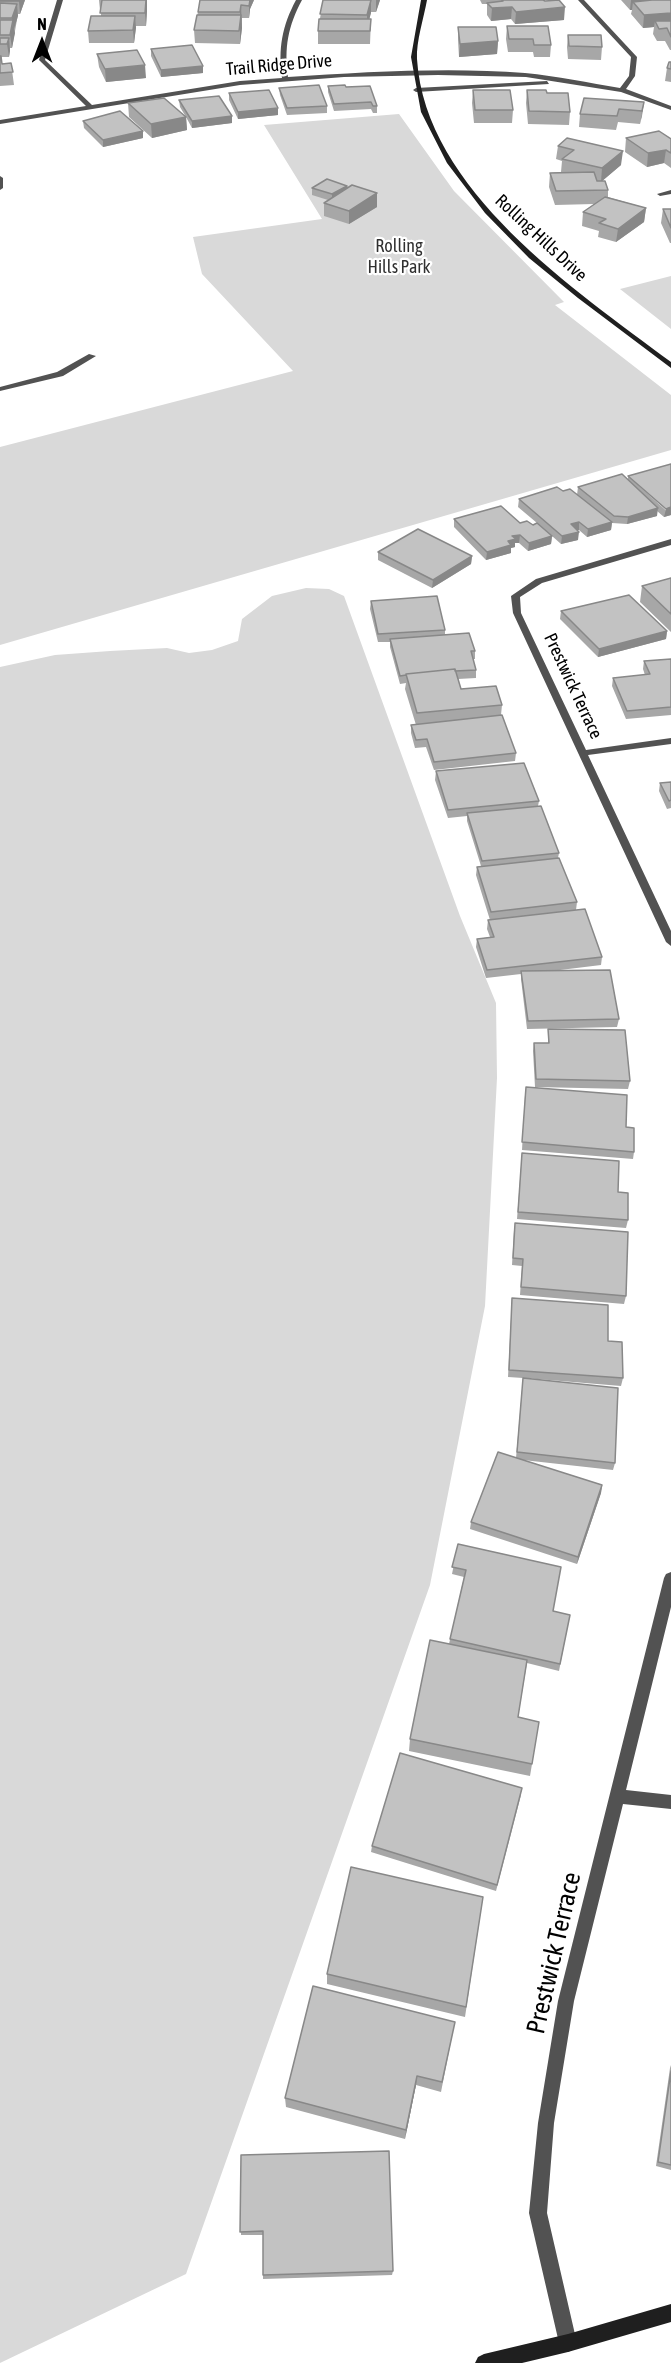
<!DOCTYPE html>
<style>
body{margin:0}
#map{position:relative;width:671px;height:2363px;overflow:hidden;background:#fff;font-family:"Asap Condensed",sans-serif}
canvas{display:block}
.north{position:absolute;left:12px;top:12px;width:60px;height:60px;-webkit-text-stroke:4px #fff;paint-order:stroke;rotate:0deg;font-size:16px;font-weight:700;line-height:24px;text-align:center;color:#000}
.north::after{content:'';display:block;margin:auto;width:21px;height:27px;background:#000;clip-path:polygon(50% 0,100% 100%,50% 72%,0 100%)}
</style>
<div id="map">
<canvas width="671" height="2363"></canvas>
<div class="north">N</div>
</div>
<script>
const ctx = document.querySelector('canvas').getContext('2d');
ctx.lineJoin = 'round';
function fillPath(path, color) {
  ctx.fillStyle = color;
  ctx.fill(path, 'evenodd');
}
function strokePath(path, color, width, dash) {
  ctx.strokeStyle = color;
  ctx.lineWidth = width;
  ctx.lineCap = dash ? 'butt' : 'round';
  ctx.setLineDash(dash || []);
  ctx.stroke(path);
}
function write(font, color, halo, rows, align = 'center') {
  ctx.font = font + ' "Asap Condensed",sans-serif';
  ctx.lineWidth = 4.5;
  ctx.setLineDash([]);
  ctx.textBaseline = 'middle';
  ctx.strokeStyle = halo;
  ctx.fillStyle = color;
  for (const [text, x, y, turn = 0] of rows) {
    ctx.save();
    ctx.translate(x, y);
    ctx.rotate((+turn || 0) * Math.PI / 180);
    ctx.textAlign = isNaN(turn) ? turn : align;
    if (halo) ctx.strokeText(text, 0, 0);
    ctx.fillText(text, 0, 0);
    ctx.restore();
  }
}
const green = new Path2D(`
 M399 114 454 191 564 302 555 305 671 395V450L0 645V447L293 371 202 274 193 237 322 219 264 125Z
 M671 276V329L620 289Z
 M306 588 329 589 344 596 460 916 496 1003 497 1078 485 1306 430 1585 186 2274 0 2363V667L55 655 110 651 167 648 189 653 212 650 238 641 242 619 272 596Z`);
const street = new Path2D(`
 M57 0H63L45 60 92 105 240 81 282 78C278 49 282 26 296 0H302C288 26 284 48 288 77 365 72 448 67 525 73 557 76 589 83 620 88L629 76 631 57 578 0H584L637 57 635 76 626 89 671 106V110L621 92 526 77 438 75 344 77 240 85 0 124V120L86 106 39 60Z
 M547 81 549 84 416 92 413 90 416 88Z
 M0 176 3 178V188L0 190Z
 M671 190V194L660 196 657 194Z
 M89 354 96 356 63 376 0 391V387L57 372Z
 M671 539V545L542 583 520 597 521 613 586 750 671 738V744L588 755 671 931V946L666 942 513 613 511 596 536 579Z
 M671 1572V1607L626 1790 671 1795V1809L623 1804 574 2001 554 2123 547 2213 577 2343 574 2349 568 2352 562 2349 559 2343 529 2213 538 2123 558 2001 664 1578 666 1574Z`);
const secondary = new Path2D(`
 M421 0H427C424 17 416 42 417 59 425 190 575 290 671 362V368L578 298 529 258 485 213 447 163 421 112 411 57Z
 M671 2304V2322L568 2352 522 2363H475L478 2357 484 2354 568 2334Z`);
const wall = new Path2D(`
 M0 0H25L20 14H18L12 48H10L9 57H1L2 64 11 63 14 85 0 86Z
 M99 0H147V11L146 26H136L134 43H89L88 31 101 16V10H100Z
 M254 0 250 9 249 18H242V28L240 44 195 43 194 30 198 12Z
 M323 0H380L376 12H371L369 19H371L370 44H318V31Z
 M480 0H543L564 20 515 24 511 19 491 21 487 15V4H482Z
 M621 0H671V50H670L665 41H657L653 34 654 27 643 28 631 14 632 10H630Z
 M507 26 551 45 550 57H534L533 52H508L506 39Z
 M458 27 498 41 497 54 459 57 458 40Z
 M568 35 602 47 601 60 568 59 567 47Z
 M151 49 203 73 161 77 151 56Z
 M97 54 146 78 106 82 99 67Z
 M671 62V82L665 81 667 68Z
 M328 86 346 87 377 106V113H373L371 109 334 111 328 92Z
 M279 88 327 106V113L287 115 280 95Z
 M473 90 513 110 512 123H474L472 103Z
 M527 90 547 93 570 112 569 125 528 124 526 103Z
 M229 93 278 115 238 119 229 100Z
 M179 100 232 116V123L192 128 186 117 187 130 152 138 129 117 128 103 186 117 180 107Z
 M644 102 640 124 618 122 616 130 579 127 580 114Z
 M83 121 143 138 103 147 84 128Z
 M567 138 621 165 602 181 608 190V197L646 208 644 222 616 242 598 237 599 231 582 226 583 212 594 204 555 205 549 187 550 173 561 172 562 161 556 159 558 146Z
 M626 138 671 139V168L664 163 647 167 625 152Z
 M312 188H347L377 193V207L349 224 324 216V203L328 200 312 195Z
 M663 209H671V243H670L661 223Z
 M628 476 671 515 664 517 657 511V516L627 524 612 523 611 530 587 537 579 530H577L578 540 561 544 552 536 551 544 528 551 519 543H515V547L511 548V553L486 560 454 527V519L520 523 533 525 537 523 518 507 519 499 563 491 577 495 578 487 628 480Z
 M378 552 472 556 471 564 432 588 378 560Z
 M671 578V632L640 602 642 586Z
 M371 601 445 630V635L475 651V659H473L476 670V678L458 679 461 689 502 705 501 715 516 753 515 761 434 770 426 747 415 748 411 733V725H416L405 689 406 683 400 684 390 647V642H378L370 609Z
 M561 611 667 631 666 639 598 657 560 619Z
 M671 659V715L626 719 612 686 613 678 645 675 643 669 644 661Z
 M436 771 539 801 538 806 559 853 558 858 577 902 576 910 490 920 476 875 477 867 481 866 467 821V816L448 818 435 780Z
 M671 782V808L667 809 659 791 660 783Z
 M488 920 602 957 601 965 552 971 619 1019 617 1027 527 1029 521 979V974L486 978 476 947 477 939 490 937 487 929Z
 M548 1029 630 1081 628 1089 535 1087 533 1051 534 1043H548Z
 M525 1095 626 1127 634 1152 633 1159 522 1150Z
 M522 1153 618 1192 628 1220 626 1228 517 1219Z
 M514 1230 626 1296 624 1304 520 1295 522 1266 512 1265Z
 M512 1298 608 1341 623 1378 621 1386 525 1378 615 1463 613 1470 523 1460 602 1485 601 1493 577 1564 470 1529 471 1522 516 1458 523 1378 508 1377Z
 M458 1544 553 1611 570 1615 559 1671 527 1663 518 1717 539 1722 530 1776 409 1751 410 1739 449 1644 464 1577 452 1574Z
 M521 1795 496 1891 371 1852 372 1846Z
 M483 1897 465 2017 327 1984V1974Z
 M453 2031 441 2092 416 2085 405 2139 286 2107 285 2098Z
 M671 2065V2170L656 2166 670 2068Z
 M241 2155 393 2271 392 2275 263 2279V2235H241Z`);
const shadedWall = new Path2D(`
 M19 0H25L20 14 19 1Z
 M146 0H147V11L146 26 145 13Z
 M250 0H254L250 9 249 18V6Z
 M371 0V13L367 28V15Z
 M376 0H380L376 12Z
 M631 0H663L633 2 632 10H630Z
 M17 4 18 16 14 29 15 33 12 48 10 35 13 23 12 18Z
 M241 5 242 28 240 44V12Z
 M512 7 511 19 491 21 492 8Z
 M565 7 564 20 515 24 516 12Z
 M671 13V25L655 21 654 27 643 28 644 15Z
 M135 16 136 28 134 43 133 30Z
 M9 38 10 51 9 57 7 44Z
 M498 41 497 54 459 57 460 44Z
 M145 65 146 78 106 82 105 69Z
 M203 66V73L161 77V70Z
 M644 102 642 116 640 124 642 111Z
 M278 108V115L238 119V112Z
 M232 116V123L192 128V121Z
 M186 117 187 130 152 138 151 124Z
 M143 131V138L103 147V140Z
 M666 150 664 163 647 167 648 153Z
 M623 151 621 165 601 182 602 168Z
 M347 186V193L332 201V194Z
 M377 193V207L349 224V211Z
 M646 208 644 222 616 242 618 229Z
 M671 507V515L664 517 666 509Z
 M658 508 657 516 627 524 628 517Z
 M579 522V530L570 532 571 524Z
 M612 522 611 530 587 537 588 529Z
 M579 532 578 540 561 544 562 536Z
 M520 535 519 543H515V547L511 548V553L486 560 487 552 508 541 512 536Z
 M552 536 551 544 528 551 529 543Z
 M472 556 471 564 432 588 433 580Z
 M667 631 666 639 598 657 599 649Z
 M602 1485 601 1493 577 1564 578 1557Z
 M417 2076 416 2085 405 2139 406 2130Z`);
const building = new Path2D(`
 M0 0H19V1H0Z
 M102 0H146L145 13H100Z
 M200 0H250L249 6 241 5 240 12H198Z
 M323 0H371L367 15 320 14Z
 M502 0H543L545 1 559 0 565 7 516 12 512 7 492 8 487 3 503 1Z
 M652 0H671V13L644 15 633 2Z
 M0 3 17 4 12 18H0Z
 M197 15H241L239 31 194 30Z
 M91 16H135L133 30 88 31Z
 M319 19H371L370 31H318Z
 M0 20H13L10 35H0Z
 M655 21H671V37L667 28 659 29Z
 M507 26H548L551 45H534L533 39H509Z
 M458 27H496L498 41 460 44Z
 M568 35H601L602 47 569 46Z
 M0 38H9L7 44H0Z
 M192 45 203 66 161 70 151 49Z
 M137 50 145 65 105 69 97 54Z
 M0 56H1L2 64 11 63 13 72 0 73Z
 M669 62H671V69L667 68Z
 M319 85 327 106 287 108 279 88Z
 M345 85 346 87 370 86 377 106H373L371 102 334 104 328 86Z
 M269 90 278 108 238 112 229 93Z
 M473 90H510L513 110H475Z
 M527 90H546L547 93H568L570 112 529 111Z
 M219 96 232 116 192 121 179 100Z
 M164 98 186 117 151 124 128 103Z
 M584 98 644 102 642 111 619 109 617 116 580 114Z
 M120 111 143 131 103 140 83 121Z
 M659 131 671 139V153L666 150 648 153 626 138Z
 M567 138 623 151 602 168 562 159 574 150 558 146Z
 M594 172 597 181H605L608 190 556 191 550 173Z
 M327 179 347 186 332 194 312 188Z
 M352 185 377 193 349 211 324 203Z
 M605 197 646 208 618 229 599 223 606 219 583 212Z
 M663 209H671V228Z
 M671 464V507L666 509 628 476Z
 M622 474 658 508 628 517 614 516 578 487Z
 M557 487 563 491 570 489 612 522 588 529 579 522 571 524 579 532 562 536 519 499Z
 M501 506 520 523 527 521 533 525 537 523 552 536 529 543 520 535 512 536 516 539 508 541 511 545 487 552 454 519Z
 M418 529 472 556 433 580 378 552Z
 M671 578V614L642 586Z
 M629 595 667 631 599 649 561 611Z
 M437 596 445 630 378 634 371 601Z
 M469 633 475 651H471L476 670 455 671V669L406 674V675L400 676 390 639Z
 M671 659V707L627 711 613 678 650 674 644 661Z
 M455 669 461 689 496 686 502 705 417 713 406 674Z
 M502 715 516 753 434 762 427 739 416 740 411 725Z
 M524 763 539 801 448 810 436 771Z
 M671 782V800L669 801 660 783Z
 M541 806 559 853 482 861 467 813Z
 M559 858 577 902 491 912 477 867Z
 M585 909 602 957 487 970 477 939 494 937 488 920Z
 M610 970 619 1019 528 1021 521 971Z
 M548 1029 625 1030 630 1081 536 1079 534 1043H549Z
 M526 1087 627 1095 626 1127 634 1128V1152L522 1142Z
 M522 1153 619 1161 618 1192 628 1193V1220L518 1212Z
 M515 1223 628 1232 626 1296 521 1287 523 1259 513 1258Z
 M512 1298 608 1305V1341L622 1342 623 1378 509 1370Z
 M523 1378 618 1388 615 1463 517 1452Z
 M498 1452 602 1485 578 1557 471 1522Z
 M458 1544 561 1567 553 1611 570 1615 560 1664 450 1639 466 1570 452 1567Z
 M430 1640 527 1660 518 1717 539 1722 532 1764 410 1739Z
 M400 1753 522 1788 497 1885 372 1846Z
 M351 1867 483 1897 466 2007 327 1974Z
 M313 1986 455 2022 442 2082 417 2076 406 2130 285 2098Z
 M671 2071V2165L658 2162Z
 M389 2151 393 2271 263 2275V2231L240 2232 241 2155Z`);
const farStreetnames = [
 ["Trail Ridge Drive",279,65,-5],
 ["Rolling Hills Drive",541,238,43],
 ["Prestwick Terrace",573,686,65]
];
const farParknames = [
 ["Rolling",399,246],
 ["Hills Park",399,267]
];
const nearStreetnames = [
 ["Prestwick Terrace",554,1953,-77]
];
fillPath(green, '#d9d9d9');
fillPath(street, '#525252');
fillPath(secondary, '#1f1f1f');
fillPath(wall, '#a7a7a7');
fillPath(shadedWall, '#888');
fillPath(building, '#c2c2c2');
strokePath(building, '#888', 1.5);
write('18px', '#000', '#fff', farStreetnames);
write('18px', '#303030', '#fff', farParknames);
write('26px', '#000', '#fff', nearStreetnames);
</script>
